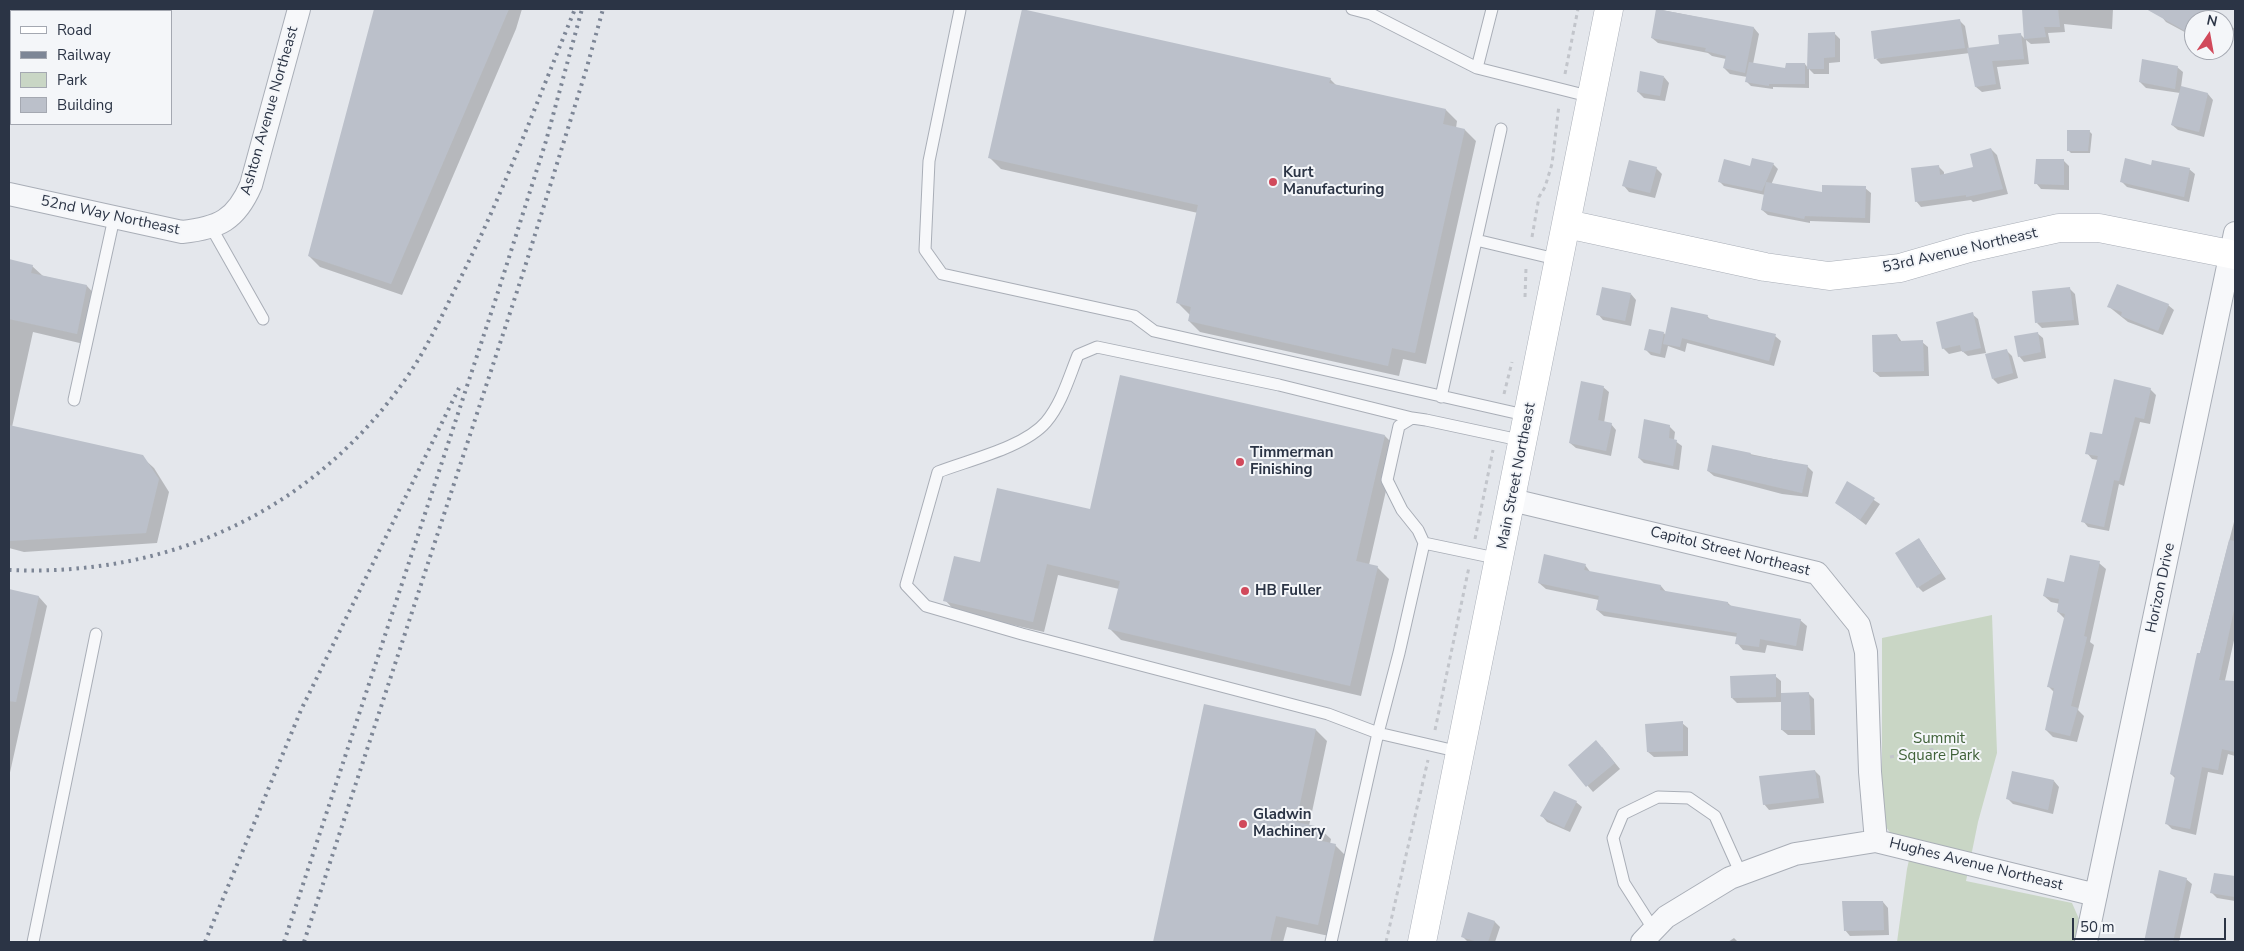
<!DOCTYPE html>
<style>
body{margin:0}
#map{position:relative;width:2244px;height:951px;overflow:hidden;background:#e4e7ec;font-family:"Nunito Sans",sans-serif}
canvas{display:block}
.frame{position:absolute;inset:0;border:10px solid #2b3445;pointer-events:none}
.legend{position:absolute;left:10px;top:10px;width:162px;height:115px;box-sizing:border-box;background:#f4f6f9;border:1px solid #a4a8b1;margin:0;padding:6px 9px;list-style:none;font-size:15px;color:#2b3445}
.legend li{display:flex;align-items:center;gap:10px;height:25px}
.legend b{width:25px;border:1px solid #a4a8b1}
.north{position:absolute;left:2184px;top:10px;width:50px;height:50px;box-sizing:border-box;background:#f4f6f9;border:1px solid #a4a8b1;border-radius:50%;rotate:12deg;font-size:14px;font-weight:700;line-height:20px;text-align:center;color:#2b3445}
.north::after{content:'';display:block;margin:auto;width:18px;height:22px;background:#d1495b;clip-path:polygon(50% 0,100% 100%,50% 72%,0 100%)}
.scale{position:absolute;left:2072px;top:918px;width:154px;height:22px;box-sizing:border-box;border:2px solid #2b3445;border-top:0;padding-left:6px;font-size:15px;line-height:18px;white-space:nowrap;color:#2b3445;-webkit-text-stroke:4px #f4f6f9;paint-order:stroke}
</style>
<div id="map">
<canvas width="2244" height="951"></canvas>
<div class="frame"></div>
<ul class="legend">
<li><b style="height:6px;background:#fff"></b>Road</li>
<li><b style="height:6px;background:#7d8696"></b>Railway</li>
<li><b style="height:14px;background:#c9d6c5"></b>Park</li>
<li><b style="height:14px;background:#bbc0ca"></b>Building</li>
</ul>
<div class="north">N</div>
<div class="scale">50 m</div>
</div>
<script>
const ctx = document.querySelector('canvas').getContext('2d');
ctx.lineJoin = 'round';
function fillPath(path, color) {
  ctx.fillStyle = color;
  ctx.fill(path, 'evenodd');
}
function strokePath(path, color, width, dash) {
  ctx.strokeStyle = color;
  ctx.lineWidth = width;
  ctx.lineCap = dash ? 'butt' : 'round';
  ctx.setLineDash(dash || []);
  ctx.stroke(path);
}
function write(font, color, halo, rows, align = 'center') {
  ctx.font = font + ' "Nunito Sans",sans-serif';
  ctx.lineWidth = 4;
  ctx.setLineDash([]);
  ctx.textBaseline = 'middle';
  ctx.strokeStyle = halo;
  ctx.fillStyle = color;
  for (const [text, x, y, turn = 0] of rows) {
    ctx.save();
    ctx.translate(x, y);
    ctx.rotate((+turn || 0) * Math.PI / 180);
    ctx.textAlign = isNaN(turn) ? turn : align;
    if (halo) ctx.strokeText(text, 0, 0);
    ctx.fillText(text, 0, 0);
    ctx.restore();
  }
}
const green = new Path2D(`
 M1992 615 1997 753 1978 822 1966 881 2072 903 2079 919 2074 942H1897L1907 869 1913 842 1896 840 1882 822V638Z`);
const shadow = new Path2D(`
 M376 9H522L516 29 402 295 320 267 309 256Z
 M1657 9 1754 28 1759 34 1753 64 1787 69 1805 64 1808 68 1834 33 1840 39V62L1829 63V74H1814L1809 69V88L1773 87V89L1751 86 1747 82V77L1730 74 1724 68 1726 59 1712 56 1708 53 1658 43 1652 38Z
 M2023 9H2113L2112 29 2064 24 2065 32 2048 33 2050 43 2031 44 2026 40 2029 64 1997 67 2001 89 1982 92 1976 87 1970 53 1881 64 1876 59 1960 21 1965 26 1969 49 2000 45 2021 35 2025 39Z
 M2165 9H2202L2222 20H2194V37L2166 22 2161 16Z
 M2224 21 2235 29 2227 45 2224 44Z
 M2177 67 2183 72 2181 87 2208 94 2213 100 2204 137 2178 130 2172 125 2180 93 2146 88 2140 82Z
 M1664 77 1669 83 1665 101 1644 98 1638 92Z
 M1330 79 1336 85 1446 110 1457 121 1456 128 1465 130 1476 141 1426 364 1403 359 1399 376 1200 332 1189 321 1190 315 1178 303 1198 213 1001 169 990 158Z
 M2089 131 2092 134 2090 153H2071L2068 150Z
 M1991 149 1997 155 2008 194 1973 202 1971 200 1921 207 1916 201 1938 166 1944 172V176L1974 168Z
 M2064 161 2069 166V190L2041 189 2036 183Z
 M1773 164 1778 169 1771 185 1823 194 1865 188 1871 193 1870 223 1810 221V223L1768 215 1762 210 1765 195 1724 186 1719 181 1751 168Z
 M2152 166 2189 169 2195 174 2189 202 2127 187 2121 181Z
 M1656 168 1662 174 1655 198 1629 192 1624 186Z
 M9 261 32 266 43 276 87 286 98 298 88 345 33 332 12 427 142 457 154 468 169 492 157 543 24 552 9 548Z
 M2069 288 2075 294 2079 325 2042 328 2037 323Z
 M1631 294 1636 300 1631 326 1603 320 1598 314Z
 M2168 305 2174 310 2163 335 2128 322 2108 306Z
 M1972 314 1978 319 1986 353 1968 356 1962 351 1949 354 1943 348Z
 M1707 316 1712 321 1775 336 1781 341 1774 366 1687 343 1685 352 1668 346 1665 358 1651 355 1646 350 1664 333 1666 336Z
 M2037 333 2043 338 2046 358 2024 362 2019 356Z
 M1897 335 1902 342H1922L1928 347 1929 376 1880 377 1874 372Z
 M2007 351 2012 356 2018 378 1998 384 1993 379Z
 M1603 387 1609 392 1604 423 1611 424 1616 430 1611 456 1576 448 1570 443Z
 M2150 389 2156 395 2150 424 2140 422 2124 486 2119 484 2109 531 2088 527 2083 521 2098 460 2092 459 2087 453Z
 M1669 426 1675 432 1674 440 1682 446 1679 470 1644 463 1639 458Z
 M1385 436 1396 447 1369 565 1377 567 1389 579 1361 696 1121 640 1110 629 1119 589 1058 575 1044 632 956 612 945 600 981 563 1091 511Z
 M1750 454 1807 466 1813 472 1808 497 1782 494 1714 476 1708 471Z
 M1848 483 1880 504 1866 525 1836 502Z
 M2235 518V636L2215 725 2235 731V756L2228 754 2223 775 2208 772 2196 835 2172 829 2166 823 2176 779 2171 774 2185 711Z
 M1919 539 1946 579 1923 592 1918 587Z
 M2099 563 2106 569 2090 642 2094 645 2078 710 2084 716 2077 742 2053 737 2046 730 2054 692 2049 687 2065 619 2058 612 2060 604 2051 602 2044 596Z
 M1585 565 1591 573 1661 586 1666 592 1728 603 1732 607 1800 620 1807 626 1803 651 1767 645 1765 653 1743 650 1737 643 1738 637 1604 616 1597 610 1599 600 1546 589 1539 583Z
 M9 590 39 597 47 606 9 777Z
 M1775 676 1781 681V694H1809L1814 699 1815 735H1788L1782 730V702L1737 703 1732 698Z
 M1205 706 1316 730 1327 741 1309 826 1319 828 1331 839 1330 844 1335 845 1346 856 1329 936 1287 927 1283 942H1154Z
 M1682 723 1688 728V756L1654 757 1648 752Z
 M1602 747 1620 769 1593 792 1570 765Z
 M1815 771 1820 776 1824 803 1769 810 1764 804Z
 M2054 781 2059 787 2053 814 2013 804 2008 799Z
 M1576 802 1582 807 1570 832 1547 822 1542 816Z
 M2160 872 2186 879 2192 884 2179 942H2145Z
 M2215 874 2235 878V901L2217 898 2212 893Z
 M1883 902 1888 908 1889 935 1850 936 1845 930Z
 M1469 914 1495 922 1500 927 1495 942H1468L1463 937Z
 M1734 938 1738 942H1728Z`);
const building = new Path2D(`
 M374 9H509L391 284 308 256Z
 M1022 9 1331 78 1329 83 1446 109 1443 124 1465 129 1415 353 1392 348 1388 366 1188 321 1191 307 1176 303 1198 205 988 158Z
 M1656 9 1754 27 1745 73 1723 68 1726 56 1705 51 1706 48 1651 38Z
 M2022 9H2058L2060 27H2044L2046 37 2024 39Z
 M2146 9H2205L2231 24 2224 36V20H2194V36Z
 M1960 19 1965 48 1874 59 1871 31Z
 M1835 32V57L1824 58V69H1807L1808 33Z
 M2021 33 2024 59 1992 61 1996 84 1975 87 1967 48 1999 44 1998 35Z
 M2142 59 2178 66 2175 89 2139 82Z
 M1749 62 1785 68 1786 63H1805V84H1769V86L1745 82Z
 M1640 71 1664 76 1660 96 1637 92Z
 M2181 86 2208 93 2199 132 2171 125Z
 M2067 130H2090L2088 151H2067Z
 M1991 148 2003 189 1966 197V195L1915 202 1911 168 1939 165 1940 175 1973 167 1970 154Z
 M1752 158 1774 163 1762 191 1718 182 1724 159 1750 166Z
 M2125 158 2151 165 2152 160 2190 168 2184 197 2120 182Z
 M2036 159H2064V185L2034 184Z
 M1629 160 1657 167 1650 193 1622 186Z
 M1766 182 1822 192V185L1866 186 1865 218 1805 216 1804 219 1761 210Z
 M9 259 33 265 31 273 87 285 77 334 9 319Z
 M2117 284 2169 304 2158 331 2121 316 2122 312 2107 307Z
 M1602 287 1631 293 1625 321 1596 315Z
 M2070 287 2074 320 2035 323 2032 291Z
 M1671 307 1708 315 1707 318 1776 334 1769 361 1682 338 1680 347 1663 344Z
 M1973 312 1981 348 1962 352 1960 345 1942 349 1936 322Z
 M1649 329 1664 332 1660 354 1644 350Z
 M2038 332 2041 352 2018 357 2014 336Z
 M1897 334 1899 341 1923 340 1924 371 1873 372 1872 335Z
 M2007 349 2013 373 1992 379 1985 354Z
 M1120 375 1385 435 1356 561 1378 566 1350 686 1108 629 1120 581 1047 564 1033 622 943 601 954 556 980 562 997 488 1090 509Z
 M2114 379 2151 388 2144 419 2135 417 2119 481 2114 480 2104 527 2081 522 2098 456 2085 454 2090 432 2102 434Z
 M1581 381 1604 386 1598 420 1612 423 1606 451 1569 443Z
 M1644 419 1670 425 1669 438 1677 440 1673 466 1638 458Z
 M9 425 143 455 159 479 146 533 9 541Z
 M1712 445 1751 453 1750 455 1808 465 1802 493 1707 471Z
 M1847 481 1875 498 1860 520 1835 503Z
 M1919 538 1941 573 1917 588 1895 553Z
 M2229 540 2235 541V605L2219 680 2235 681V752L2222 749 2218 770 2202 767 2190 829 2165 824 2175 776 2170 774 2197 653H2200Z
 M1544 554 1586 564 1584 570 1661 585 1660 590 1728 602V605L1801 619 1796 646 1760 639 1759 647 1735 644 1737 633 1596 610 1599 596 1538 583Z
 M2070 555 2100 561 2084 636 2087 637 2071 706 2078 708 2070 736 2045 730 2054 688 2047 687 2065 614 2057 612 2059 599 2043 596 2047 578 2064 582Z
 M9 589 39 596 16 702 9 701Z
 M1776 674V697L1731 698 1730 676Z
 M1809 692 1811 730H1781V693Z
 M1204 704 1316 729 1296 822 1320 827 1317 840 1336 844 1318 925 1276 916 1270 942H1153Z
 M1683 721V751L1647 752 1645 724Z
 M1596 740 1615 763 1586 787 1568 765Z
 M1815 770 1819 798 1763 805 1759 776Z
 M2012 771 2054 780 2048 810 2006 799Z
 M1554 791 1577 801 1564 828 1540 816Z
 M2159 870 2187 878 2173 942H2144Z
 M2214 873 2235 876V897L2210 893Z
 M1842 901H1883L1884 930 1844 931Z
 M1468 912 1495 921 1488 942H1478L1461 937Z`);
const path = new Path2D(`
 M1565 74 1578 9
 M1532 237 1539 197 1545 187 1552 164 1559 105
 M1525 297 1526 268
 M1504 394 1512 362
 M1475 539 1493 450
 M1435 730 1469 567
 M1890 757 1935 749
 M1386 942 1428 760`);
const lane = new Path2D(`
 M1352 9 1371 14 1477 68 1592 97
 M960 10 929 161 925 250 942 274 1134 316 1154 331 1529 416
 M159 11 160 9
 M9 31H11
 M1477 68 1492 9
 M211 227 263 319
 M1476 240 1560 260
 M1441 397 1501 129
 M74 400 114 218
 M1412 418 1279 385 1097 347 1078 355C1069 377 1062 403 1046 422 1025 447 969 460 938 472L906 585 926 606 1022 634 1328 714 1378 733 1460 752
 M1424 543 1500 559
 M1654 930 1624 883 1613 838 1623 814 1658 797 1689 798 1715 816 1741 874
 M33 942 96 634
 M1331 942 1378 733 1399 653 1424 543 1418 530 1402 510 1387 480 1399 426 1412 418 1426 420 1524 441`);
const street = new Path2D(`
 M9 194 182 232C219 228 236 220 251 185L299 9
 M1512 500 1817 573 1859 625 1866 652 1870 772 1876 841
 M1642 942 1666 917 1730 878 1795 854 1876 841 2096 895
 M2086 942 2235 233`);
const secondary = new Path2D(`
 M1567 224 1765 267 1829 276 1900 268 1969 248 2059 228H2099L2235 255
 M1422 942 1609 9`);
const rail = new Path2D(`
 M9 570C170 577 314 511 407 377 425 351 439 322 453 293 500 202 536 104 575 9
 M205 942 301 710 459 388
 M284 942 498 292 546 141 582 9
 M304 942 524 270 587 67 603 9`);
const markers = [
 [1273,182,5,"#d1495b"],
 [1240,462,5,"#d1495b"],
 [1245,591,5,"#d1495b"],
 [1243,824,5,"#d1495b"]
];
const streetNames = [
 ["Ashton Avenue Northeast",270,111,-74],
 ["52nd Way Northeast",110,216,12],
 ["53rd Avenue Northeast",1960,251,-13],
 ["Main Street Northeast",1517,476,-79],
 ["Capitol Street Northeast",1730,552,14],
 ["Horizon Drive",2161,588,-78],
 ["Hughes Avenue Northeast",1976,865,14]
];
const poiNames = [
 ["Kurt",1283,173],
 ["Manufacturing",1283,190],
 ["Timmerman",1250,453],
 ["Finishing",1250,470],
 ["HB Fuller",1255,591],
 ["Gladwin",1253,815],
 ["Machinery",1253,832]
];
const parkNames = [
 ["Summit",1939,739],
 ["Square Park",1939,756]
];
fillPath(green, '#c9d6c5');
fillPath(shadow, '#0003');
fillPath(building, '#bbc0ca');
strokePath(lane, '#a9aeb7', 13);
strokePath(street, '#a9aeb7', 24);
strokePath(secondary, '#a9aeb7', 29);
strokePath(path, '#c2c5cb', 3, [4, 4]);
strokePath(lane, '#f7f8fa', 11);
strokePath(street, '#f7f8fa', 22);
strokePath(secondary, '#fff', 28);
strokePath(rail, '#7d8696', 4, [2.5, 5]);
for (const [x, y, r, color] of markers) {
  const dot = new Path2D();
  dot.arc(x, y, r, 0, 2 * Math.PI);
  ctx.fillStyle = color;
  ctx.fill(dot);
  strokePath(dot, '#f4f6f9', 2);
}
write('15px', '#2b3445', '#f4f6f9', streetNames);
write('bold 15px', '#2b3445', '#f4f6f9', poiNames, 'left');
write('15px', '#3f6138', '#f4f6f9', parkNames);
</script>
